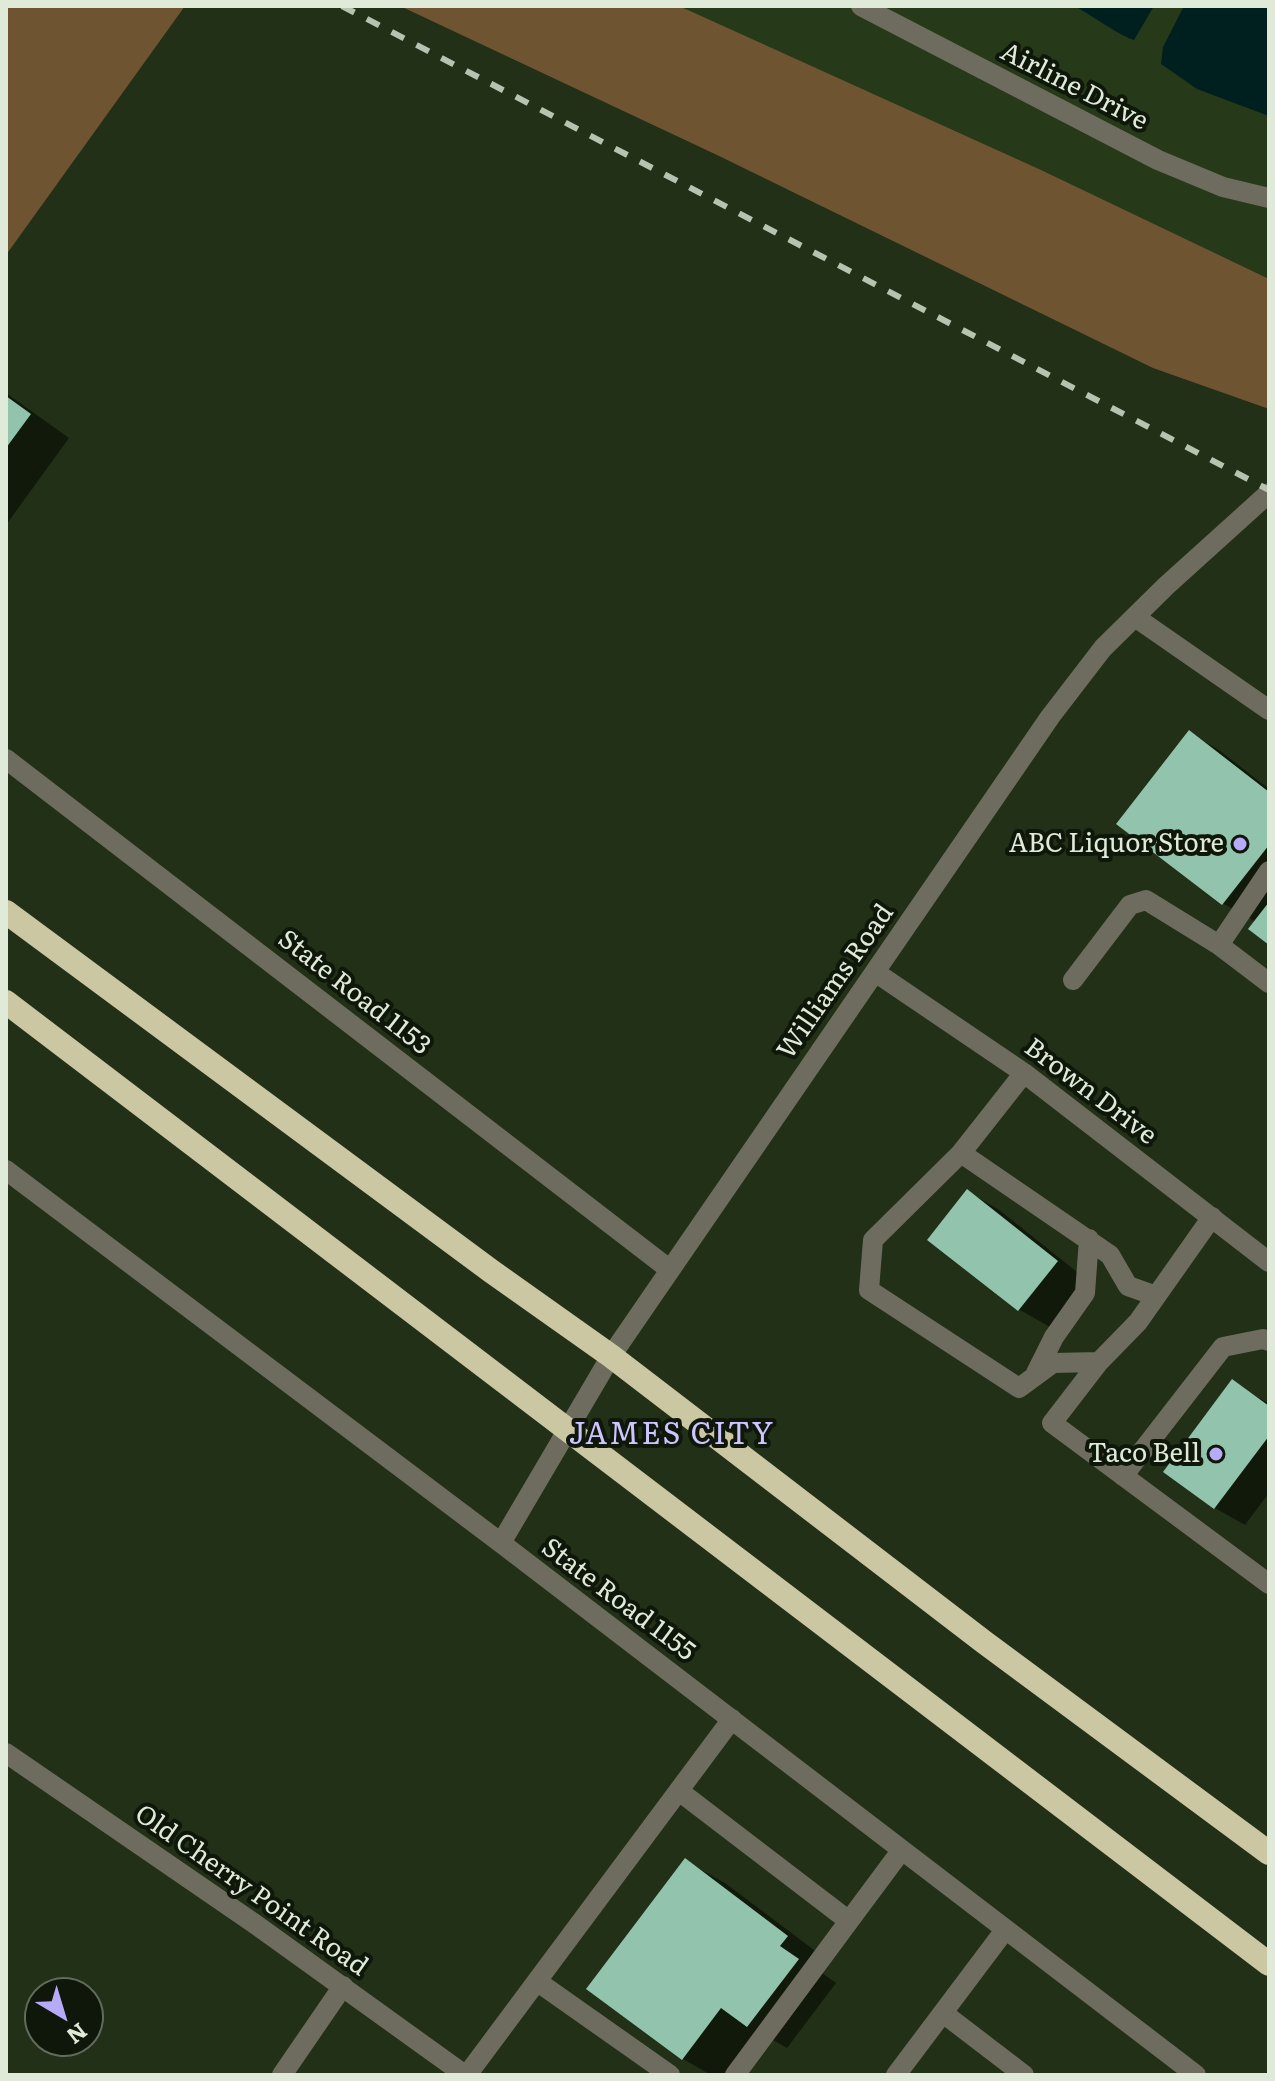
<!DOCTYPE html>
<style>
body{margin:0}
#map{position:relative;width:1275px;height:2081px;overflow:hidden;background:#213016;font-family:Literata,serif}
canvas{display:block}
.frame{position:absolute;inset:0;border:8px solid #dfead9;pointer-events:none}
.north{position:absolute;left:24px;top:1977px;width:80px;height:80px;box-sizing:border-box;background:#0f160a;border:2px solid #626b5d;border-radius:50%;rotate:142deg;font-size:22px;font-weight:700;line-height:32px;text-align:center;color:#dfead9}
.north::after{content:'';display:block;margin:auto;width:28px;height:36px;background:#b6abf8;clip-path:polygon(50% 0,100% 100%,50% 72%,0 100%)}
</style>
<div id="map">
<canvas width="1275" height="2081"></canvas>
<div class="frame"></div>
<div class="north">N</div>
</div>
<script>
const ctx = document.querySelector('canvas').getContext('2d');
ctx.lineJoin = 'round';
function fillPath(path, color) {
  ctx.fillStyle = color;
  ctx.fill(path, 'evenodd');
}
function strokePath(path, color, width, dash) {
  ctx.strokeStyle = color;
  ctx.lineWidth = width;
  ctx.lineCap = dash ? 'butt' : 'round';
  ctx.setLineDash(dash || []);
  ctx.stroke(path);
}
function write(font, color, halo, rows, align = 'center') {
  ctx.font = font + ' Literata,serif';
  ctx.lineWidth = 8;
  ctx.setLineDash([]);
  ctx.textBaseline = 'middle';
  ctx.strokeStyle = halo;
  ctx.fillStyle = color;
  for (const [text, x, y, turn = 0] of rows) {
    ctx.save();
    ctx.translate(x, y);
    ctx.rotate((+turn || 0) * Math.PI / 180);
    ctx.textAlign = isNaN(turn) ? turn : align;
    if (halo) ctx.strokeText(text, 0, 0);
    ctx.fillText(text, 0, 0);
    ctx.restore();
  }
}
const built = new Path2D(`
 M609 6H1269V348Z`);
const forest = new Path2D(`
 M6 6H185L6 255Z
 M400 6H679L1041 170 1269 279V409L1153 368 717 155Z`);
const water = new Path2D(`
 M1075 6H1154L1134 40C1124 38 1087 13 1075 6Z
 M1184 6H1269V116L1197 89 1161 64 1163 47Z`);
const shadow = new Path2D(`
 M6 393 69 438 6 525Z
 M1189 733 1219 750 1269 789V942L1256 922 1224 904 1119 824Z
 M968 1192 998 1209 1087 1280 1050 1327 1020 1310 930 1239Z
 M1233 1382 1269 1404V1493L1245 1525 1215 1508Z
 M685 1861 725 1883 826 1959 818 1970 836 1983 787 2048 759 2032 727 2075H711L683 2059Z`);
const building = new Path2D(`
 M6 396 31 414 6 448Z
 M1189 730 1269 792V845L1222 905 1116 824Z
 M1269 902V945L1248 929Z
 M967 1189 1058 1261 1018 1311 927 1240Z
 M1232 1379 1269 1406V1436L1214 1509 1163 1472Z
 M685 1858 788 1936 780 1946 799 1959 747 2027 721 2008 682 2060 586 1989Z`);
const minor = new Path2D(`
 M861 6 1158 160 1223 187 1269 198
 M1135 617 1269 710
 M6 759 669 1269
 M1219 945 1269 983
 M875 972 1024 1073 1269 1262
 M1073 980 1130 905 1146 900 1219 945 1269 871
 M1024 1073 961 1153 873 1240 869 1290 1019 1388 1053 1363 1099 1362 1138 1322 1212 1217
 M961 1153 1110 1255 1128 1286 1156 1296
 M6 1170 501 1543 1196 2075
 M1099 1362 1052 1423 1269 1584
 M1036 1373 1054 1337 1085 1293 1089 1239
 M1123 1476 1223 1347 1263 1339 1269 1341
 M501 1543 611 1356 1050 717 1103 648 1166 586 1269 493
 M6 1753 255 1924 465 2075
 M679 1791 849 1921 735 2075
 M849 1921 901 1851
 M538 1982 670 2075
 M943 2013 1024 2075
 M282 2075 343 1986
 M467 2075 732 1719
 M896 2075 1005 1930`);
const highway = new Path2D(`
 M6 912 491 1271 611 1356 984 1642 1269 1853
 M6 1002 1269 1964`);
const rail = new Path2D(`
 M342 6 1269 490`);
const markers = [
 [1240,844,8,"#b6abf8"],
 [1216,1454,8,"#b6abf8"]
];
const streetNames = [
 ["Airline Drive",1074,87,27],
 ["Williams Road",836,982,-55],
 ["State Road 1153",354,993,38],
 ["Brown Drive",1090,1092,37],
 ["State Road 1155",618,1600,37],
 ["Old Cherry Point Road",251,1891,35]
];
const poiNames = [
 ["ABC Liquor Store",1224,844],
 ["Taco Bell",1200,1454]
];
const quarterNames = [
 ["JAMES CITY",672,1435]
];
fillPath(built, '#263918');
fillPath(forest, '#6f5432');
fillPath(water, '#001f1f');
fillPath(shadow, '#0007');
fillPath(building, '#92c3ad');
strokePath(minor, '#6e6c5e', 20);
strokePath(highway, '#cbc7a3', 24);
strokePath(rail, '#b7c3b0', 6, [14, 14]);
for (const [x, y, r, color] of markers) {
  const dot = new Path2D();
  dot.arc(x, y, r, 0, 2 * Math.PI);
  ctx.fillStyle = color;
  ctx.fill(dot);
  strokePath(dot, '#0f160a', 3);
}
write('26px', '#dfead9', '#0f160a', streetNames);
write('26px', '#dfead9', '#0f160a', poiNames, 'right');
ctx.letterSpacing = '2px';
write('30px', '#ccc5ff', '#0f160a', quarterNames);
ctx.letterSpacing = '0px';
</script>
